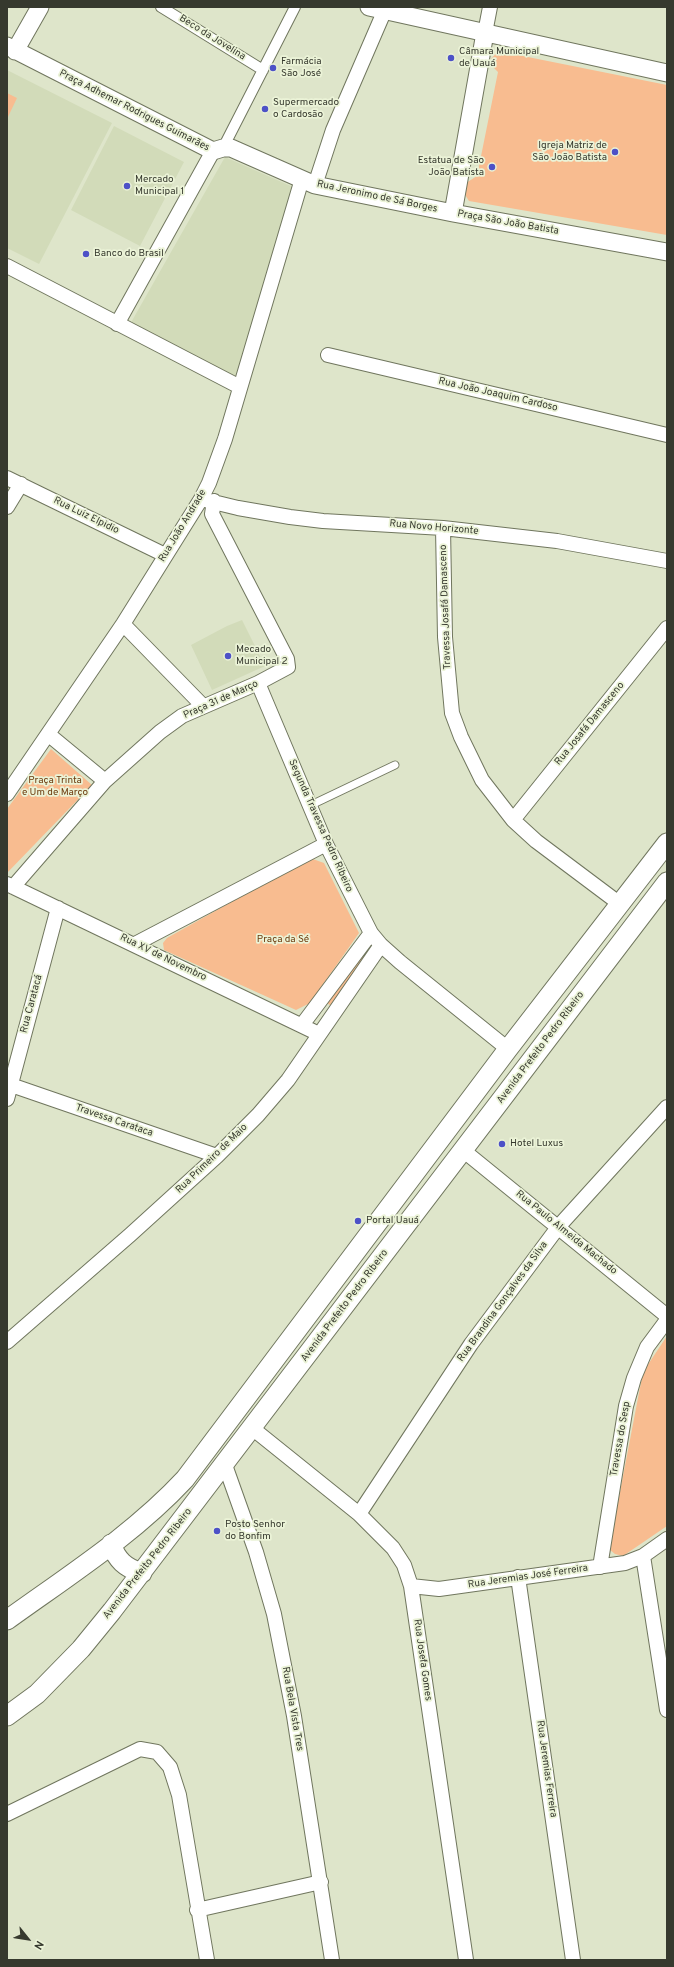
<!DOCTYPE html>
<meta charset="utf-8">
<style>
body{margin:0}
#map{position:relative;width:674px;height:1967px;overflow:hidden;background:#dee5ca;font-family:Overpass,sans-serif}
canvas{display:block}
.frame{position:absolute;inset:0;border:8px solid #36392e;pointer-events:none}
.north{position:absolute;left:8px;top:1919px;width:40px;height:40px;-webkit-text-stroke:3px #ebf3d7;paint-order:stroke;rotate:120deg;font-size:11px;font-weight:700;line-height:16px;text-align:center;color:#36392e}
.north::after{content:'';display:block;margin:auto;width:14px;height:18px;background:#36392e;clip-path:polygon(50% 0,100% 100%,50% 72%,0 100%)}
</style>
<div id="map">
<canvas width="674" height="1967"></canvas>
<div class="frame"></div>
<div class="north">N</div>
</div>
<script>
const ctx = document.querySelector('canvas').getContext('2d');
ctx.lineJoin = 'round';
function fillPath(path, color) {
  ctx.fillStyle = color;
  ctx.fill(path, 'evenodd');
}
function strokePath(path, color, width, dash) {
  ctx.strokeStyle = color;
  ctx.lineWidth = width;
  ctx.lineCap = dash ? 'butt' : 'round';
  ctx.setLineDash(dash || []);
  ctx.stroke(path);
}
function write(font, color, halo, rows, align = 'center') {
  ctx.font = font + ' Overpass,sans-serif';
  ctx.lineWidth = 3.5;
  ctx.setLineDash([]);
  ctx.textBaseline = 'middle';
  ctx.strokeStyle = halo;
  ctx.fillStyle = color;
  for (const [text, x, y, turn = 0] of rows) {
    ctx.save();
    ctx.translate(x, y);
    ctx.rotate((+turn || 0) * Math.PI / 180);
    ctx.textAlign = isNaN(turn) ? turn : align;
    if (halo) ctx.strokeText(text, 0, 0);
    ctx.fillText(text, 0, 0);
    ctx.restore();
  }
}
const built = new Path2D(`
 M7 70 112 123 39 264 7 248Z
 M114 126 184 162 140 246 71 210Z
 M225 157 293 187 238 377 129 326Z
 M242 620 265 666 212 690 191 645 227 626Z`);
const green = new Path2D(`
 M498 51 667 85V235L469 201 464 193 466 183 477 176 498 72 492 66 491 59Z
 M7 93 17 98 7 119Z
 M51 749 92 785 7 873V809Z
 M310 858 324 863 359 933 310 1003 296 1010 164 950 163 943 167 938Z
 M362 953 368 957 331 1006 326 1002Z
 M667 1336V1526L623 1556 615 1554 609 1549 643 1372Z`);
const service = new Path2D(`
 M309 806 395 765`);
const pedestrian = new Path2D(`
 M161 7 263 70
 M223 148 295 7`);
const minor = new Path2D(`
 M485 33 490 7
 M315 185 333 130 384 12
 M7 266 240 387
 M117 324 213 151
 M328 355 667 435
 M7 478 165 555
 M205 500 238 508 290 517 323 521 443 528 557 541 667 561
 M7 507 21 484
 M443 528 445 637 452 713 461 737 482 780 513 820 536 841 620 904
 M123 624 203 706
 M258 683 326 844 371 933 381 945 400 962 508 1049
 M48 734 105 781
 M7 794 123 624 201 499 209 483 225 439 302 179
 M513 820 667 628
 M7 884 319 1034
 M13 887 105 781 160 732 182 716 258 683 288 667 287 659 212 514 214 501
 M135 944 326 844
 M302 1025 371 933
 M11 1085 217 1156
 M7 1099 58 908
 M464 1151 667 1316
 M7 1342 130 1235 217 1156 258 1115 288 1080 381 945
 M252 1428 359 1514 393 1548 404 1565 411 1586 466 1960
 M225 1465 256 1552 274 1614 294 1716 332 1960
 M359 1514 471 1344 559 1226 667 1107
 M643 1556 667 1710
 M600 1567 626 1406 634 1378 647 1347 667 1320
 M518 1577 573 1960
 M411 1586 439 1589 625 1563 643 1556 667 1539
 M7 1814 140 1749 157 1752 170 1767 179 1795 207 1960
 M197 1910 321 1882`);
const tertiary = new Path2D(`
 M369 7 667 73
 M7 46 213 151 223 148H231L315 185 453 213 667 252
 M15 51 40 7
 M453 213 485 33`);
const secondary = new Path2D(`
 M111 1544C117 1560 125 1568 142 1573
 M7 1620C68 1576 134 1534 185 1479L508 1049 667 843
 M7 1716 37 1694 81 1649 112 1611 667 882`);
const markers = [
 [451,58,4,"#4d51c7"],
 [273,68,4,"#4d51c7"],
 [265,109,4,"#4d51c7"],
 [615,152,4,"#4d51c7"],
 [492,167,4,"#4d51c7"],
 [127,186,4,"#4d51c7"],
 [86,254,4,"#4d51c7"],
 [228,656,4,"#4d51c7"],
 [502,1144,4,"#4d51c7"],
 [358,1221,4,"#4d51c7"],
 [217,1531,4,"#4d51c7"]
];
const streetNames = [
 ["Beco da Jovelina",212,38,32],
 ["Praça Adhemar Rodrigues Guimarães",134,111,27],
 ["Rua Jeronimo de Sá Borges",377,197,12],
 ["Praça São João Batista",508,223,10],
 ["Rua João Joaquim Cardoso",498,395,13],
 ["Rua Luiz Elpidio",86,516,26],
 ["Rua João Andrade",183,526,-59],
 ["Rua Novo Horizonte",434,528,5],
 ["Travessa Josafá Damasceno",446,607,-92],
 ["Praça 31 de Março",221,700,-24],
 ["Rua Josafá Damasceno",590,724,-51],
 ["Segunda Travessa Pedro Ribeiro",320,826,66],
 ["Rua XV de Novembro",163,958,26],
 ["Rua Caratacá",32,1004,-75],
 ["Avenida Prefeito Pedro Ribeiro",541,1048,-53],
 ["Travessa Carataca",114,1121,19],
 ["Rua Primeiro de Maio",212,1159,-44],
 ["Rua Paulo Almeida Machado",566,1233,39],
 ["Rua Brandina Gonçalves da Silva",503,1302,-54],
 ["Avenida Prefeito Pedro Ribeiro",345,1306,-53],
 ["Travessa do Sesp",621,1439,-80],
 ["Avenida Prefeito Pedro Ribeiro",148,1564,-52],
 ["Rua Jeremias José Ferreira",528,1577,-8],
 ["Rua Josefa Gomes",422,1660,82],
 ["Rua Bela Vista Tres",292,1709,80],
 ["Rua Jeremias Ferreira",546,1769,82]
];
const poiNames = [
 ["Câmara Municipal",459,52],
 ["de Uauá",459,64],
 ["Farmácia",281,62],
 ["São José",281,74],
 ["Supermercado",273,103],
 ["o Cardosão",273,115],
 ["Igreja Matriz de",607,146,"right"],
 ["São João Batista",607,158,"right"],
 ["Estatua de São",484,161,"right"],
 ["João Batista",484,173,"right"],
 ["Mercado",135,180],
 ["Municipal 1",135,192],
 ["Banco do Brasil",94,254],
 ["Mecado",236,650],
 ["Municipal 2",236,662],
 ["Hotel Luxus",510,1144],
 ["Portal Uauá",366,1221],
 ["Posto Senhor",225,1525],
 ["do Bonfim",225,1537]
];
const parkNames = [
 ["Praça Trinta",55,781],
 ["e Um de Março",55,793],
 ["Praça da Sé",283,940]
];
fillPath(built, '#d2dbb9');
fillPath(green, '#f8bc90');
strokePath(service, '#70765e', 9);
strokePath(pedestrian, '#70765e', 12);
strokePath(minor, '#70765e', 16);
strokePath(tertiary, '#70765e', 19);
strokePath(secondary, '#70765e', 21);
strokePath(service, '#fff', 7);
strokePath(pedestrian, '#fff', 10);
strokePath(minor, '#fff', 14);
strokePath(tertiary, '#fff', 17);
strokePath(secondary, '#fff', 19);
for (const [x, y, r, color] of markers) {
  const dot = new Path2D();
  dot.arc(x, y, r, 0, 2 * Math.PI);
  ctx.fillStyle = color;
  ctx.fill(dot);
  strokePath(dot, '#ebf3d7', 1.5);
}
write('10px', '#36392e', '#ebf3d7', streetNames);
write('10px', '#36392e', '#ebf3d7', poiNames, 'left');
write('10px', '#6c3a0d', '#ebf3d7', parkNames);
</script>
